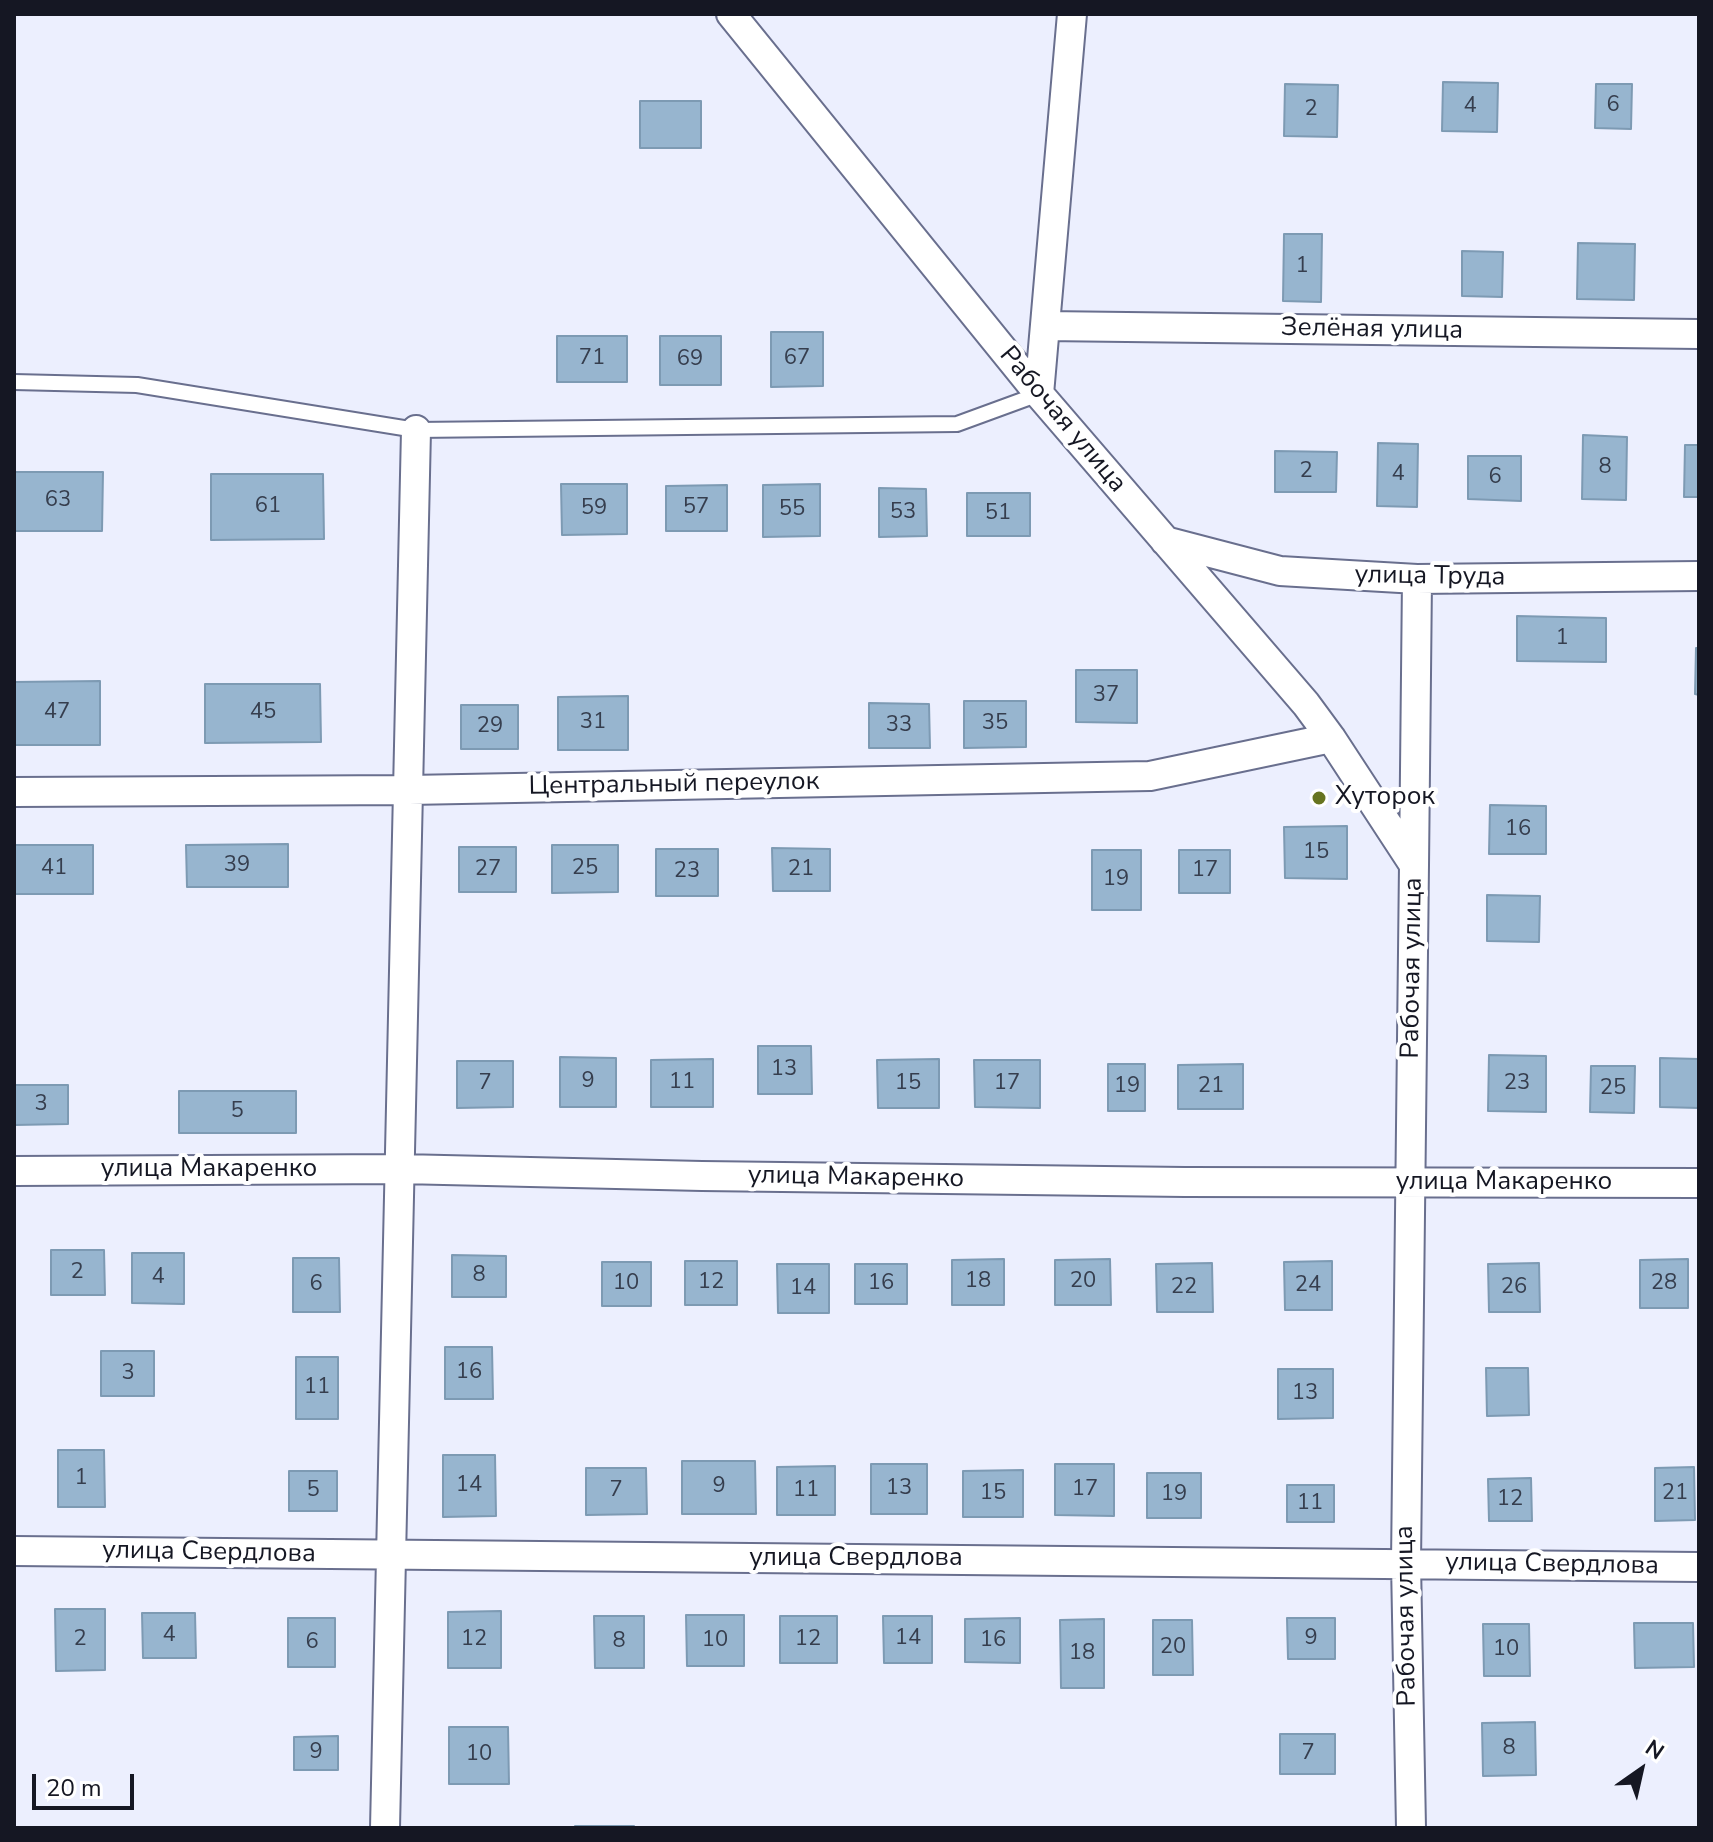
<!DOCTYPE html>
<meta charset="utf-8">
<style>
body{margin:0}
#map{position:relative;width:1713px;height:1842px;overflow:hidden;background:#eceffe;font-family:"Nunito Sans",sans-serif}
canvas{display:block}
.frame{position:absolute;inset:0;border:16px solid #151723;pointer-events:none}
.north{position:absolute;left:1601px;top:1730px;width:80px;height:80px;-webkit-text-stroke:6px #fff;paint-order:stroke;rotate:34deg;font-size:22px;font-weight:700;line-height:32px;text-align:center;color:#151723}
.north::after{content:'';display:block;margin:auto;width:28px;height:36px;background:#151723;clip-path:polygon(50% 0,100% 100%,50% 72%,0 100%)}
.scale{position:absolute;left:32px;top:1774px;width:102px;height:36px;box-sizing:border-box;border:4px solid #151723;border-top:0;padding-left:10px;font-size:24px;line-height:28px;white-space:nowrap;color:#151723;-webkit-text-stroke:6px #fff;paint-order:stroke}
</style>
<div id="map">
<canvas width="1713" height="1842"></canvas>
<div class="frame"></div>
<div class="north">N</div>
<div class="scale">20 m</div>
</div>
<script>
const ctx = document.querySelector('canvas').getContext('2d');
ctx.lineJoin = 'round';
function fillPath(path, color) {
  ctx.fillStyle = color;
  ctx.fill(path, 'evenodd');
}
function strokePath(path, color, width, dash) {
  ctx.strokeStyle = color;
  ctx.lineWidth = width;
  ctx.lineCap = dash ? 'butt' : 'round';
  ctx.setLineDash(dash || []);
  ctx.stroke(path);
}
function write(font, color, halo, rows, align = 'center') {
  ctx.font = font + ' "Nunito Sans",sans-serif';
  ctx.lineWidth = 8;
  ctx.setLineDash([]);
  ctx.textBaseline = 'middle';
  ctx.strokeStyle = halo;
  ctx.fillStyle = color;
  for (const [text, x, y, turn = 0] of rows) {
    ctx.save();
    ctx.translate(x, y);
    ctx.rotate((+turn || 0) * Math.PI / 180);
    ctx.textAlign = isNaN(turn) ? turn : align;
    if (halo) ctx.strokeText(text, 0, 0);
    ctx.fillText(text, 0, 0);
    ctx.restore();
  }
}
const building = new Path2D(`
 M1443 82 1498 83 1497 132 1442 131Z
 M1285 84 1338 85 1337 137 1284 136Z
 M1596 84H1632L1631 129 1595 128Z
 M640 101H701V148H640Z
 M1284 234H1322L1321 302 1283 301Z
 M1578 243 1635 244 1634 300 1577 299Z
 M1462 251 1503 252 1502 297 1462 296Z
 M771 332H823V386L771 387Z
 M557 336H627V382H557Z
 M660 336H721V385H660Z
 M1583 435 1627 437 1626 500 1582 499Z
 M1378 443 1418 444 1417 507 1377 506Z
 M1685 445H1699V497H1684Z
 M1275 451 1337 452 1336 492H1275Z
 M1468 456H1521V501L1468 499Z
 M14 472H103L102 531H14Z
 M211 474H323L324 539 211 540Z
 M561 484H627V534L562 535Z
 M820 484V536L763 537V485Z
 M727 485V531H666V486Z
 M879 488 926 489 927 536 879 537Z
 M967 493H1030V536H967Z
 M1517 616 1606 618V662L1517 661Z
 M1696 648H1699V695L1695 694Z
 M1076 670H1137V723L1076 722Z
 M100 681V745H14V682Z
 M205 684H320L321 742 205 743Z
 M628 696V750H558V697Z
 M964 701H1026V747L964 748Z
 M869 703 929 704 930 748H869Z
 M461 705H518V749H461Z
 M1490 805 1546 806V854H1489Z
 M1347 826V879L1285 878 1284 827Z
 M288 844V887H187L186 845Z
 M14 845H93V894H14Z
 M552 845H618V892L552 893Z
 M459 847H516V892H459Z
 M772 848 830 849V891H773Z
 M656 849H718V896H656Z
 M1092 850H1141V910H1092Z
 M1179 850H1230V893H1179Z
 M1487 895 1540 896 1539 942 1487 941Z
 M758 1046H811L812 1094H758Z
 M1489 1055 1546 1056V1112L1488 1111Z
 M560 1057 616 1058V1107H560Z
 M1660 1058 1699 1059V1108L1660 1107Z
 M713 1059V1107H651V1060Z
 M939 1059V1108H878L877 1060Z
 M974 1060H1040V1108L975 1107Z
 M457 1061H513V1107L457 1108Z
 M1108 1064H1145V1111H1108Z
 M1243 1064V1109H1178V1065Z
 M1591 1066H1635L1634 1113 1590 1112Z
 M14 1085H68V1124L14 1125Z
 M179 1091H296V1133H179Z
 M51 1250H104L105 1295H51Z
 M132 1253H184V1304L132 1303Z
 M452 1255 506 1256V1297H452Z
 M293 1258H339L340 1312H293Z
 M1004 1259V1305H952V1260Z
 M1110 1259 1111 1305H1055V1260Z
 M1688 1259V1308H1640V1260Z
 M685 1261H737V1305H685Z
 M1332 1261V1310H1285L1284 1262Z
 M602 1262H651V1306H602Z
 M1212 1263 1213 1312H1157L1156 1264Z
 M1539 1263 1540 1312H1489L1488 1264Z
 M777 1264H829V1313H778Z
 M855 1264H907V1304H855Z
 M445 1347H492L493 1399H445Z
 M101 1351H154V1396H101Z
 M296 1357H338V1419H296Z
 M1486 1368H1528L1529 1415 1487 1416Z
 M1278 1369H1333V1418L1278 1419Z
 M58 1450H104L105 1507H58Z
 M443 1455H495L496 1516 443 1517Z
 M682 1461H755L756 1514H682Z
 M871 1464H927V1514H871Z
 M1055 1464H1114V1516L1055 1515Z
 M835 1466V1515H777V1467Z
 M1694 1467 1695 1520 1655 1521V1468Z
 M586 1468H646L647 1514 586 1515Z
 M1023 1470V1517H963V1471Z
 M289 1471H337V1511H289Z
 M1147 1473H1201V1518H1147Z
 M1531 1478 1532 1521H1489L1488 1479Z
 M1287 1485H1334V1522H1287Z
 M55 1609H105V1670L56 1671Z
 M501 1611V1668H448V1612Z
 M142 1613H195L196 1658H143Z
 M686 1615H744V1666H687Z
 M594 1616H644V1668H595Z
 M780 1616H837V1663H780Z
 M883 1616H932V1663H884Z
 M288 1618H335V1667H288Z
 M1020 1618V1663L965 1662V1619Z
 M1287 1618H1335V1659H1288Z
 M1104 1619V1688H1061L1060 1620Z
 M1153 1620H1192L1193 1675H1153Z
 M1634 1623H1693L1694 1667 1635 1668Z
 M1483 1624H1529L1530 1676H1484Z
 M1535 1722 1536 1775 1483 1776 1482 1723Z
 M449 1727H508L509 1784H449Z
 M1280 1734H1335V1774H1280Z
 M338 1736V1770H294V1737Z
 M575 1826H634V1828H575Z`);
const service = new Path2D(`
 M14 382 137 385 416 430 957 424 1039 394`);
const minor = new Path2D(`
 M731 14 1039 394 1306 704 1331 738 1414 865 1406 1563 1411 1828
 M1045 326 1699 334
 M1039 394 1072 14
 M1165 541 1280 571 1417 579 1699 576
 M14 792 409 790 1150 776 1331 738
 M1414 865 1417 579
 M14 1171 401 1169 702 1176 1185 1182 1699 1183
 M14 1551C576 1559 1137 1559 1699 1567
 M385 1828 416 430`);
const markers = [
 [1319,798,8,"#677420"]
];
const numberNames = [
 ["6",1613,106],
 ["4",1470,107],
 ["2",1311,110],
 ["1",1302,267],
 ["71",592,359],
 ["67",797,359],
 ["69",690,360],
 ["8",1605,468],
 ["2",1306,472],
 ["4",1398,475],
 ["6",1495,478],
 ["63",58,501],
 ["61",268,507],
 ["57",696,508],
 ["59",594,509],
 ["55",792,510],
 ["53",903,513],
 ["51",998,514],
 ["1",1562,639],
 ["37",1106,696],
 ["47",57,713],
 ["45",263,713],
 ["31",593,723],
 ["35",995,724],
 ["33",899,726],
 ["29",490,727],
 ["16",1518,830],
 ["15",1316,853],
 ["39",237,866],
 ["41",54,869],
 ["25",585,869],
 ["27",488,870],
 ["21",801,870],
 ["17",1205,871],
 ["23",687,872],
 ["19",1116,880],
 ["13",784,1070],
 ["9",588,1082],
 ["11",682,1083],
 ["7",485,1084],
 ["15",908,1084],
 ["17",1007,1084],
 ["23",1517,1084],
 ["19",1127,1087],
 ["21",1211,1087],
 ["25",1613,1089],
 ["3",41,1105],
 ["5",237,1112],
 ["2",77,1273],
 ["8",479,1276],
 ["4",158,1278],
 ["18",978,1282],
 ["20",1083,1282],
 ["12",711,1283],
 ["10",626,1284],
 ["16",881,1284],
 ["28",1664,1284],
 ["6",316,1285],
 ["24",1308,1286],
 ["22",1184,1288],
 ["26",1514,1288],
 ["14",803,1289],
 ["16",469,1373],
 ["3",128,1374],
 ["11",317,1388],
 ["13",1305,1394],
 ["1",81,1479],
 ["14",469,1486],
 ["9",719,1487],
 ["13",899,1489],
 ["17",1085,1490],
 ["5",313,1491],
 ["7",616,1491],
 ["11",806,1491],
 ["15",993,1494],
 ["21",1675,1494],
 ["19",1174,1495],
 ["12",1510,1500],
 ["11",1310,1504],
 ["4",169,1636],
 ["14",908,1639],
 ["9",1311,1639],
 ["2",80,1640],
 ["12",474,1640],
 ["12",808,1640],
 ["10",715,1641],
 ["16",993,1641],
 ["8",619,1642],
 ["6",312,1643],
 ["20",1173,1648],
 ["10",1506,1650],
 ["18",1082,1654],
 ["8",1509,1749],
 ["9",316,1753],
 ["7",1308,1754],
 ["10",479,1755]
];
const streetNames = [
 ["Зелёная улица",1372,330,1],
 ["Рабочая улица",1062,420,50],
 ["улица Труда",1430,577,1],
 ["Центральный переулок",674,785,-1],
 ["Рабочая улица",1413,968,-89],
 ["улица Макаренко",209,1170],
 ["улица Макаренко",856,1178,1],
 ["улица Макаренко",1504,1183],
 ["улица Свердлова",209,1553,1],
 ["улица Свердлова",856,1559],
 ["улица Свердлова",1552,1565,1],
 ["Рабочая улица",1407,1616,-91]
];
const poiNames = [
 ["Хуторок",1335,798]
];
fillPath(building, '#97b5cf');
strokePath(building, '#7d9ab3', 2);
strokePath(service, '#696f8e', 18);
strokePath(minor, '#696f8e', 32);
strokePath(service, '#fff', 14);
strokePath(minor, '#fff', 28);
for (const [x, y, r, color] of markers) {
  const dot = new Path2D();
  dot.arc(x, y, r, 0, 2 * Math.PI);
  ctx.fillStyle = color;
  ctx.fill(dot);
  strokePath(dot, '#fff', 3);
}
write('22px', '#363e4e', null, numberNames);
write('26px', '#151723', '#fff', streetNames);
write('26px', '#151723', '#fff', poiNames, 'left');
</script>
